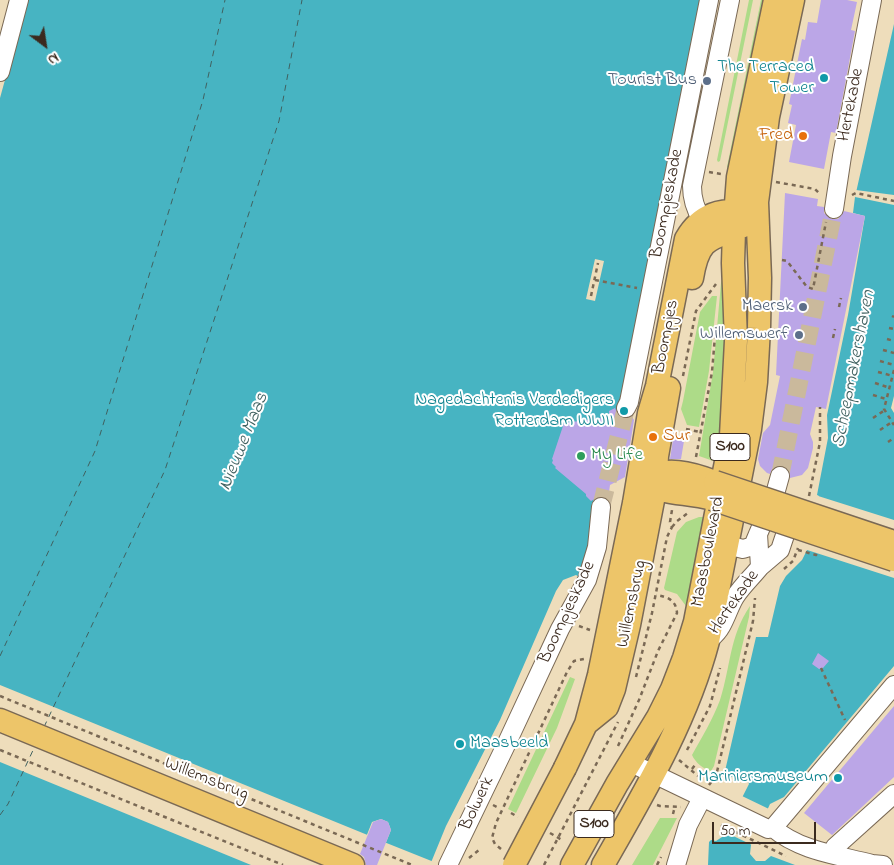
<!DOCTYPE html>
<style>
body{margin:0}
#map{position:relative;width:894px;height:865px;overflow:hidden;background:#edb;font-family:"Indie Flower",sans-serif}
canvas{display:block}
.north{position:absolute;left:20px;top:20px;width:50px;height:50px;-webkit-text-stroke:4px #fff;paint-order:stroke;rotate:149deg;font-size:14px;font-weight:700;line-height:20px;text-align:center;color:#3b2a1e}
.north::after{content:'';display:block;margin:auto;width:18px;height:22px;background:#3b2a1e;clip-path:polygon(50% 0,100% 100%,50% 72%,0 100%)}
.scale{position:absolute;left:712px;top:822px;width:104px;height:22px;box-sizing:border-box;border:2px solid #3b2a1e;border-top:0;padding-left:6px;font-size:15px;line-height:18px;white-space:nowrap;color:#3b2a1e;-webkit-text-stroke:4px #fff;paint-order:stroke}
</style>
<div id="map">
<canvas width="894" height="865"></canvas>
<div class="north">N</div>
<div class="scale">50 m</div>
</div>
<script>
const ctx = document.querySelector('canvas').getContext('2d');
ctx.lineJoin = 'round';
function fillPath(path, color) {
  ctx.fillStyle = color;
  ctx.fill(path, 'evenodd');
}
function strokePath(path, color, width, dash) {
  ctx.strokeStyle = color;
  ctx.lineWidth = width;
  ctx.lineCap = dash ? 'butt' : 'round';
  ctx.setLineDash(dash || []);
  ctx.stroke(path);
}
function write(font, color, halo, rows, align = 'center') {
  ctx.font = font + ' "Indie Flower",sans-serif';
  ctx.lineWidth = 4;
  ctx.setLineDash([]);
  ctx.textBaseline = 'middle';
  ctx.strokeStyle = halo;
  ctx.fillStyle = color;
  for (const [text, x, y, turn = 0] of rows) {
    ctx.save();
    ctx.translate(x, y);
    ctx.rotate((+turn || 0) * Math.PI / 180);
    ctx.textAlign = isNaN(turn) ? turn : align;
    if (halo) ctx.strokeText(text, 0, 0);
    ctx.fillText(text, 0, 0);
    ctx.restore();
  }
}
const green = new Path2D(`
 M749 0H753L720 161 718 162 717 160Z
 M761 0H770L730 169H728L727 167Z
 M728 274 719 463 699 456 713 372 721 283 723 277Z
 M712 296H717L709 371 699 427 687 425 681 409 683 401 700 312Z
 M699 517H705L686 606 677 594 665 590 664 588 677 532 686 522Z
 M750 606 749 617 714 766 711 771C704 770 695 762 692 755 702 737 713 719 720 700 731 666 729 637 750 606Z
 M570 677 575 679 557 728 516 813 508 809Z
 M660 818H677L653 865H632Z`);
const water = new Path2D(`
 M27 0H700L622 391 594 508 596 523 581 578 576 575 563 580 556 591 500 720 446 826 430 865H377L391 830 388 822 381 819 372 822 355 865H0V98Z
 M894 24V396L891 408 894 413V666L784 797 770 804 751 845 750 854 756 861H765L771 856 795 865H708L709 842 711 840 716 841 722 837 749 784 748 781 736 775 732 777 727 775 725 771 756 637H768L780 586 786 576 802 560 807 550 819 496 817 495 828 438 827 415 848 315 865 216 853 213 855 197Z`);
const pier = new Path2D(`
 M856 190 894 195V205L855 197Z
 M595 259 604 261 595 301 586 299Z
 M815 495 894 520V578L804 549 816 497Z
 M0 685 370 836 358 865H251L0 762Z
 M742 796 769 809 752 845 725 832 727 828 725 827Z
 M384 842 434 862 433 865H374Z`);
const ferry = new Path2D(`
 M0 656 95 451 203 100 225 0
 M44 727 165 470 279 121 302 0
 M0 815 8 804 35 746`);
const building = new Path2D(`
 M821 0H847L857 2 851 30 855 31 836 133 831 132 824 169 789 162 796 125 788 123 792 105 789 104 802 39 805 40 808 22 817 23Z
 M785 193 818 199 817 206 824 207V213L832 219H838L844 211 865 216 826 409 816 407 810 434 813 442V448L808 468 802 475 790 478 788 469 782 466H777L772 469 770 474 767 473 760 466 758 459 763 433 770 425 780 376 776 375Z
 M615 408 617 413 621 417 626 419 632 417 634 420 625 477 610 485 608 499 602 496 596 498 591 501 586 496V494L555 468 556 467 552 463 553 460 552 459 564 423 601 418 609 414V411Z
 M674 433 684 441 681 459H670Z
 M818 653 829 661 823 668 819 669 812 664Z
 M894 706V777L832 835 804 813Z
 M381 819 388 822 391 830 377 865H366L364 857 360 854 373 822Z`);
const minorTunnel = new Path2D(`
 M780 476 834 209
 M601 507 626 408`);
const path = new Path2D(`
 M709 172 721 174
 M776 182 815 189 820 194
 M852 195 856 193 894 201
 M782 260 787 261 807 287 813 289 826 222
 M595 280 637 288
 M591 296 598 263
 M839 307 841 298
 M892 316 894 317
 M889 328 894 329
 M833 338 835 329
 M887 339 894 341
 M883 350 894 353
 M880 361 894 365
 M894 370 884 409 894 425
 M878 372 893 376
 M683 376 696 311 716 284
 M875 383 890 388
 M873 395 886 399
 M873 418 885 410
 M686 429 700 432
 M880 430 892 422
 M888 442 894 438
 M696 457 712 372 716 324
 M809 496 820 442V407
 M672 527 677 521 688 513
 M798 550 816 555 817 552
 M784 569 793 561 798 548
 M579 626 590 630
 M821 668 845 720
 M636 677 652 613 667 537 672 527 670 522 672 510
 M0 696 412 865
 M618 746 639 700 658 651 677 613C676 600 668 597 656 595
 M0 750 283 865
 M687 750 710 706 720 668
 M679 760 698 776
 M692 769 695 765
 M588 780 618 722
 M709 785 716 776 727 730 753 621 755 598
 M493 805 499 808
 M657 805 660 806 681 807
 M511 813 518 817
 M673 814 674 810
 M721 825 786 856
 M550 833 562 840
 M501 849 495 844 492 838 496 823 567 672 574 661 584 659
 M469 858 479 850
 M657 865 661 857`);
const minor = new Path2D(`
 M0 72 19 0
 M834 209 842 156 872 0
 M702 220C695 209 692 199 692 186L730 0
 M626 408 629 402 709 0
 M727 545 743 549 753 546 775 494 780 476
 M760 567 780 550 787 529
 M712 637C724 628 727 610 735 597 742 586 752 577 760 567L758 534
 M631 763 768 829 773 828
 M773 828 894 685
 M773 828C800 851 838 855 872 864L883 865
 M831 854 835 847 894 794
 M448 865 505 747 560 629 587 580 597 547 601 507
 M676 865 688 825 702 798`);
const major = new Path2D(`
 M692 278C699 235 711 240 746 225
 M641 478C668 467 689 472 715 482
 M643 483C664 495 688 492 712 499
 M0 720 353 865
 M586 724 607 707 614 689 629 625 655 490 657 456 669 388
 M565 768 586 724 599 675 634 503 649 413 657 386 686 239C701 213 721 209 749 211
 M572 865 617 784 658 717 672 689 684 658 695 622 731 436 736 341 733 263 734 230 738 177 775 0
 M603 865C644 793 687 721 708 641L750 429 756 382 759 328 760 278 757 202 768 117 793 0`);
const pathBridge = new Path2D(`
 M544 865 588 780`);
const majorBridge = new Path2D(`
 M715 482 894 542
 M712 499 894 560
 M514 865 565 768`);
const markers = [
 [824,78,5,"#0f9aa8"],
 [707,81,5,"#5c6f8a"],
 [803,136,5,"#e8710a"],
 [803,307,5,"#5c6f8a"],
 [799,335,5,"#5c6f8a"],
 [624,411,5,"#0f9aa8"],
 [653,437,5,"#e8710a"],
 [581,456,5,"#2e9e5b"],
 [460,744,5,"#0f9aa8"],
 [838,778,5,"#0f9aa8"]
];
const shields = [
 [730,447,40],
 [594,824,40]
];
const shieldNames = [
 ["S100",730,447],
 ["S100",594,824]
];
const cultureNames = [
 ["The Terraced",814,68],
 ["Tower",814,89],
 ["Nagedachtenis Verdedigers",614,401],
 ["Rotterdam WWII",614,422],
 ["Maasbeeld",470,744,"left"],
 ["Mariniersmuseum",828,778]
];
const serviceNames = [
 ["Tourist Bus",697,81],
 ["Maersk",793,307],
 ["Willemswerf",789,335]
];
const streetNames = [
 ["Hertekade",852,105,-79],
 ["Boompjeskade",668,204,-79],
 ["Boompjes",667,337,-79],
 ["Maasboulevard",709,552,-79],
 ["Hertekade",735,603,-55],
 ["Willemsbrug",633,604,-78],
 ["Boompjeskade",568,613,-65],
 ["Willemsbrug",206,780,22],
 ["Bolwerk",478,804,-65]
];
const foodNames = [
 ["Fred",793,136],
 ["Sur",663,437,"left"]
];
const leisureNames = [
 ["My Life",591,456]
];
const waterNames = [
 ["Scheepmakershaven",855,369,-79],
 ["Nieuwe Maas",245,442,-68]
];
fillPath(green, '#addb88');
fillPath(water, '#47b4c2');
fillPath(pier, '#edb');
strokePath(ferry, '#406160', 1, [6, 5]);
fillPath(building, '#bba6e7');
strokePath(minorTunnel, '#cab99c', 18, [18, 9]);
strokePath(minor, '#7a6955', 20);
strokePath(major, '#7a6955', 25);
strokePath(path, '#7a6955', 2.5, [4, 4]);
strokePath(minor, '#fff', 18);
strokePath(major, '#edc569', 22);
strokePath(majorBridge, '#7a6955', 25, []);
strokePath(pathBridge, '#7a6955', 2.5, [4, 4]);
strokePath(majorBridge, '#edc569', 22);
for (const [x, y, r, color] of markers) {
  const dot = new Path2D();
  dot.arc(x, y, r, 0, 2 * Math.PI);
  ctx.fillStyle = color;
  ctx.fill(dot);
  strokePath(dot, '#fff', 2);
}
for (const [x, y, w] of shields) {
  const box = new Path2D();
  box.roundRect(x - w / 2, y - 13.5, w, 27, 4);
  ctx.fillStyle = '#fff';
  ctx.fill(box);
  strokePath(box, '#3b2a1e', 1);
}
write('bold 16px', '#3b2a1e', null, shieldNames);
write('18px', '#0d838f', '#fff', cultureNames, 'right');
write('18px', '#4e5e75', '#fff', serviceNames, 'right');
write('18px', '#3b2a1e', '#fff', streetNames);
write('18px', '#c56008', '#fff', foodNames, 'right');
write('18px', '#27864d', '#fff', leisureNames, 'left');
write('italic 19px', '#406160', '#fff', waterNames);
</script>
